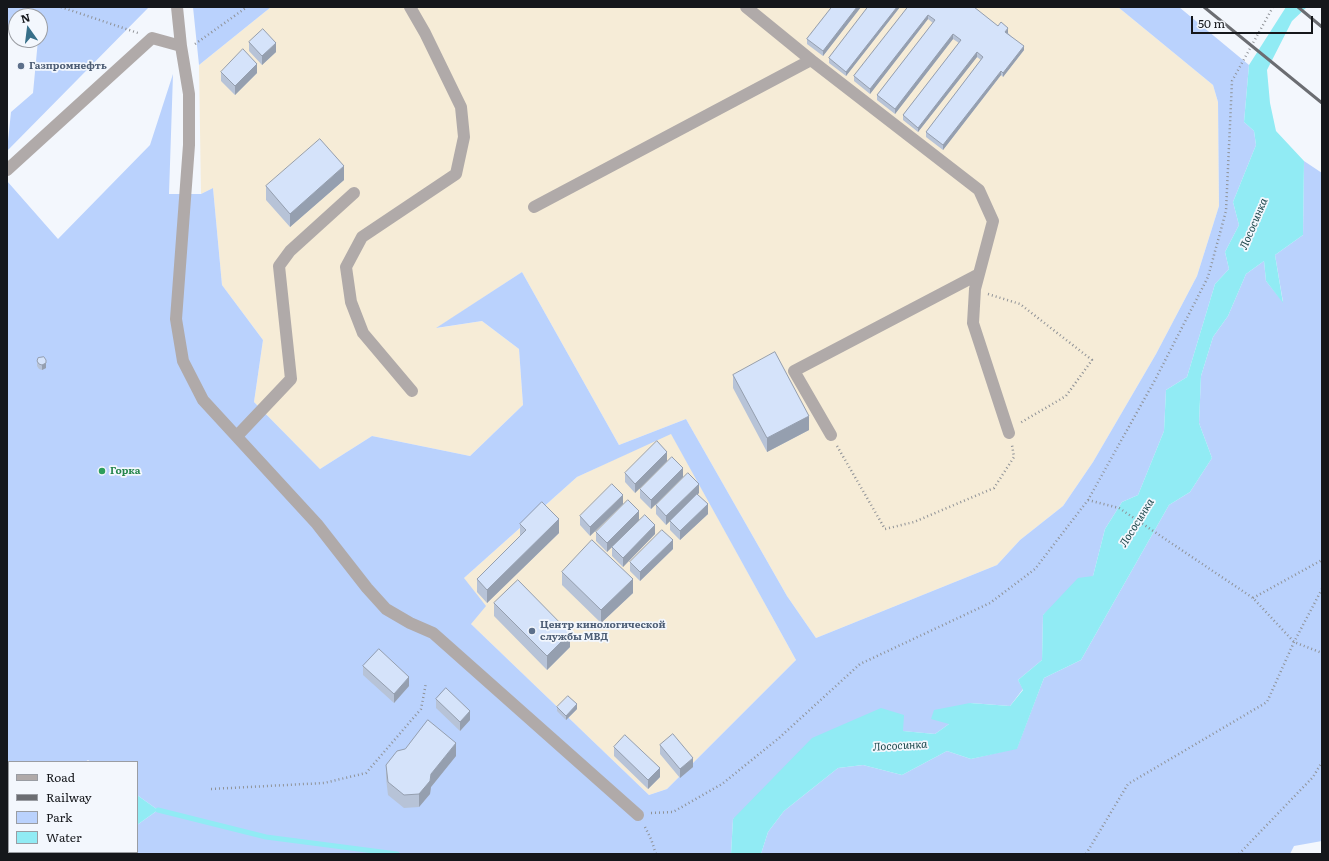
<!DOCTYPE html>
<meta charset="utf-8">
<style>
body{margin:0}
#map{position:relative;width:1329px;height:861px;overflow:hidden;background:#f3f7fd;font-family:Literata,serif}
canvas{display:block}
.frame{position:absolute;inset:0;border:8px solid #15171b;pointer-events:none}
.legend{position:absolute;left:8px;top:761px;width:130px;height:92px;box-sizing:border-box;background:#f3f7fd;border:1px solid #9a9da3;margin:0;padding:5px 7px;list-style:none;font-size:12px;color:#15171b}
.legend li{display:flex;align-items:center;gap:8px;height:20px}
.legend b{width:20px;border:1px solid #9a9da3}
.north{position:absolute;left:8px;top:8px;width:40px;height:40px;box-sizing:border-box;background:#f3f7fd;border:1px solid #9a9da3;border-radius:50%;rotate:346deg;font-size:11px;font-weight:700;line-height:16px;text-align:center;color:#15171b}
.north::after{content:'';display:block;margin:auto;width:14px;height:18px;background:#376f89;clip-path:polygon(50% 0,100% 100%,50% 72%,0 100%)}
.scale{position:absolute;left:1191px;top:16px;width:122px;height:18px;box-sizing:border-box;border:2px solid #15171b;border-top:0;padding-left:5px;font-size:12px;line-height:14px;white-space:nowrap;color:#15171b;-webkit-text-stroke:3px #f3f7fd;paint-order:stroke}
</style>
<div id="map">
<canvas width="1329" height="861"></canvas>
<div class="frame"></div>
<ul class="legend">
<li><b style="height:5px;background:#b0aaa9"></b>Road</li>
<li><b style="height:5px;background:#6b6d72"></b>Railway</li>
<li><b style="height:11px;background:#bad2fd"></b>Park</li>
<li><b style="height:11px;background:#91ebf4"></b>Water</li>
</ul>
<div class="north">N</div>
<div class="scale">50 m</div>
</div>
<script>
const ctx = document.querySelector('canvas').getContext('2d');
ctx.lineJoin = 'round';
function fillPath(path, color) {
  ctx.fillStyle = color;
  ctx.fill(path, 'evenodd');
}
function strokePath(path, color, width, dash) {
  ctx.strokeStyle = color;
  ctx.lineWidth = width;
  ctx.lineCap = dash ? 'butt' : 'round';
  ctx.setLineDash(dash || []);
  ctx.stroke(path);
}
function write(font, color, halo, rows, align = 'center') {
  ctx.font = font + ' Literata,serif';
  ctx.lineWidth = 3.5;
  ctx.setLineDash([]);
  ctx.textBaseline = 'middle';
  ctx.strokeStyle = halo;
  ctx.fillStyle = color;
  for (const [text, x, y, turn = 0] of rows) {
    ctx.save();
    ctx.translate(x, y);
    ctx.rotate((+turn || 0) * Math.PI / 180);
    ctx.textAlign = isNaN(turn) ? turn : align;
    if (halo) ctx.strokeText(text, 0, 0);
    ctx.fillText(text, 0, 0);
    ctx.restore();
  }
}
const industrial = new Path2D(`
 M271 7H1118L1213 85 1218 102 1219 206 1197 276 1156 354 1093 462 1063 506 1020 540 997 565 816 638 787 596 686 419 619 445 522 272 437 328 482 321 519 349 523 405 470 456 372 436 320 469 254 402 263 340 222 285 213 188 201 194 199 65Z
 M671 433 796 660 667 789 649 795 471 624 464 578 577 477Z`);
const green = new Path2D(`
 M7 7H149L7 151 11 112 33 93 38 40H40V16H16V30L7 26Z
 M193 7H271L199 65Z
 M1118 7H1179L1249 65 1244 122 1254 131 1256 145 1233 202 1239 225 1225 252 1229 269 1215 284 1187 377 1166 390 1164 431 1138 495 1122 502 1105 529 1093 576 1043 615 1042 660 1018 680 1023 689 1010 706 970 703 949 724 935 734 902 731 733 819 731 854H7V181L58 239 150 145 173 74 169 194H201L213 188 222 285 263 340 254 402 320 469 372 436 470 456 523 405 519 349 482 321 436 328 522 272 619 445 686 419 787 596 816 638 997 565 1020 540 1063 506 1093 462 1156 354 1197 276 1219 206 1218 102 1213 85ZM671 434 796 660 667 789 649 795 471 624 486 606 464 578 577 477ZM88 760 91 762H137V795L158 810 137 825V852H9V762H85Z
 M1304 161 1322 173V841L1294 846 1290 854H761L768 832 784 811 838 768 863 765 902 775 947 751 971 759 1017 748 1044 678 1081 660 1169 505 1190 492 1212 458 1199 423 1201 376 1213 337 1228 316 1246 274 1264 261 1266 281 1283 302 1275 255 1303 235Z`);
const water = new Path2D(`
 M1286 7H1307L1292 21 1267 70 1270 103 1276 131 1304 161 1303 235 1275 255 1283 303 1266 281 1264 261 1246 274 1228 316 1213 337 1201 376 1199 423 1212 458 1190 492 1169 505 1081 660 1044 678 1017 749 971 759 947 751 902 775 863 765 838 768 784 811 768 832 761 854H731L733 819 812 738 881 708 904 715 903 731 935 734 949 724 931 719 934 710 970 703 1010 706 1023 690 1018 680 1042 660 1043 615 1078 578 1093 576 1105 529 1122 502 1138 495 1164 431 1166 390 1187 377 1215 284 1229 269 1225 252 1239 225 1233 202 1256 145 1254 131 1244 122 1249 65Z
 M137 795 158 810 137 825Z`);
const stream = new Path2D(`
 M158 810 266 837 397 854
 M7 829 9 828`);
const path = new Path2D(`
 M61 7 138 33
 M195 44 247 7
 M988 294 1020 304 1092 360 1066 396 1020 423
 M837 446 885 529 914 522 994 488 1014 457 1012 445
 M1088 500 1119 508 1253 598 1294 642 1322 653
 M1253 598 1322 560
 M211 789 324 783 366 773 421 709 426 683
 M651 813 673 812 722 784 779 738 860 664 990 603 1035 569 1088 500 1155 380 1208 277 1226 211 1232 81 1273 7
 M645 827 651 839 656 854
 M1086 854 1128 784 1267 702 1294 642 1322 589
 M1239 854 1313 777 1322 762`);
const minor = new Path2D(`
 M177 7 181 46 189 94V145L176 319 183 361 203 400 317 524 367 588 386 609 410 623 433 633 638 815
 M410 7 425 33 461 107 464 137 456 174 362 237 346 267 351 302 363 333 412 391
 M746 7 811 60 979 190 993 221 979 274 794 371 831 435
 M7 170 152 38 181 46
 M534 207 811 60
 M979 274 975 289 973 323 1009 433
 M237 436 291 379 279 266 290 251 354 193`);
const rail = new Path2D(`
 M1204 7 1322 103
 M1298 7 1322 27`);
const wall = new Path2D(`
 M832 7H861L823 56 807 44V39Z
 M868 7H900L846 76 829 63V58Z
 M908 7 998 26 1008 33 1024 50 1003 77 1001 75 943 150 926 137V132L981 60 977 57 918 132 903 120V115L959 43 953 39 895 114 877 100V95L933 23 928 19 870 94 854 81V76Z
 M249 42 276 52 262 65 249 51Z
 M221 72 257 73 235 95 221 81Z
 M344 180 290 227 266 200V186Z
 M37 361 46 364V368L42 370 39 369 37 366Z
 M733 375 809 430 767 452 733 388Z
 M667 461 635 493 625 482V473Z
 M683 477 651 509 640 498V489Z
 M699 493 683 509 708 514 680 540 670 530V521L666 525 656 514V505Z
 M623 504 590 536 580 525V516Z
 M639 520 607 552 596 541V532Z
 M520 524 559 533 487 603 477 592V579L520 536Z
 M655 534 623 567 612 556V547Z
 M673 549 640 581 630 571V562Z
 M562 572 633 593 601 623 562 585Z
 M494 603 570 647 547 670 494 616Z
 M363 666 409 686 394 703 363 675Z
 M436 699 470 720 460 731 436 708Z
 M557 707 577 709 566 720 557 711Z
 M660 745 693 767 680 778 660 754Z
 M614 747 660 777 648 789 614 756Z
 M456 756 431 787 430 794 419 807 404 808 388 795 386 778V765Z`);
const shadedWall = new Path2D(`
 M857 7H861L823 56V51Z
 M897 7H900L846 76V72Z
 M928 15V19L870 94V89Z
 M1008 28V33L1005 36V32Z
 M953 34V39L895 114V109Z
 M276 43V52L262 65V56Z
 M1024 46V50L1003 77V73Z
 M977 52V57L918 132V128Z
 M257 64V73L235 95V86Z
 M1001 71V75L943 150V145Z
 M344 166V180L290 227V214Z
 M46 360V368L42 370V365Z
 M809 416V430L767 452V438Z
 M667 452V461L635 493V484Z
 M683 468V477L651 509V500Z
 M699 484V493L666 525V516Z
 M623 495V504L590 536V527Z
 M708 504V514L680 540V531Z
 M639 511V520L607 552V543Z
 M559 519V533L487 603V590Z
 M655 525V534L623 567V558Z
 M673 540V549L640 581V572Z
 M633 579V593L601 623V610Z
 M570 633V647L547 670V656Z
 M409 677V686L394 703V694Z
 M577 704V709L566 720V716Z
 M470 711V720L460 731V722Z
 M456 743V756L431 787 430 794 419 807V794L431 774Z
 M693 758V767L680 778V769Z
 M660 768V777L648 789V780Z`);
const building = new Path2D(`
 M832 7H857L823 51 807 39Z
 M868 7H897L846 72 829 58Z
 M908 7H974L998 26 1001 22 1008 28 1005 32 1024 46 1003 73 1001 71 943 145 926 132 983 57 977 52 918 128 903 115 961 40 953 34 895 109 877 95 935 20 928 15 870 89 854 76Z
 M263 29 276 43 262 56 249 42Z
 M243 49 257 64 235 86 221 72Z
 M320 139 344 166 290 214 266 186Z
 M775 352 809 416 767 438 733 375Z
 M44 357 46 360V363L42 365 39 364 37 361 38 358Z
 M657 441 667 452 635 484 625 473Z
 M672 457 683 468 651 500 640 489Z
 M688 473 699 484 666 516 656 505Z
 M612 484 623 495 590 527 580 516Z
 M697 494 708 504 680 531 670 521Z
 M628 500 639 511 607 543 596 532Z
 M542 502 559 519 487 590 477 579 526 530 520 524Z
 M645 515 655 525 623 558 612 547Z
 M662 530 673 540 640 572 630 562Z
 M592 540 633 579 601 610 562 572Z
 M518 580 570 633 547 656 494 603Z
 M379 649 409 677 394 694 363 666Z
 M446 688 470 711 460 722 436 699Z
 M568 696 577 704 566 716 557 707Z
 M428 720 456 743 431 774 430 781 419 794 404 795 388 782 386 765 397 751 405 749Z
 M673 734 693 758 680 769 660 745Z
 M625 735 660 768 648 780 614 747Z`);
const markers = [
 [21,66,4,"#5c6f8a"],
 [102,471,4,"#2e9e5b"],
 [532,631,4,"#5c6f8a"]
];
const serviceNames = [
 ["Газпромнефть",29,66],
 ["Центр кинологической",540,625],
 ["службы МВД",540,637]
];
const leisureNames = [
 ["Горка",110,471]
];
const waterNames = [
 ["Лососинка",1254,224,-67],
 ["Лососинка",1137,523,-58],
 ["Лососинка",900,746,-3]
];
fillPath(industrial, '#f6ecd7');
fillPath(green, '#bad2fd');
fillPath(water, '#91ebf4');
strokePath(stream, '#91ebf4', 5);
strokePath(path, '#8f9297', 2.5, [1, 3]);
strokePath(minor, '#b0aaa9', 12);
strokePath(rail, '#6b6d72', 3);
fillPath(wall, '#b7c3d7');
fillPath(shadedWall, '#959faf');
fillPath(building, '#d5e3fa');
strokePath(building, '#959faf', 1);
for (const [x, y, r, color] of markers) {
  const dot = new Path2D();
  dot.arc(x, y, r, 0, 2 * Math.PI);
  ctx.fillStyle = color;
  ctx.fill(dot);
  strokePath(dot, '#f3f7fd', 1.5);
}
write('bold 10px', '#4e5e75', '#f3f7fd', serviceNames, 'left');
write('bold 10px', '#27864d', '#f3f7fd', leisureNames, 'left');
write('italic 11px', '#1e484c', '#f3f7fd', waterNames);
</script>
